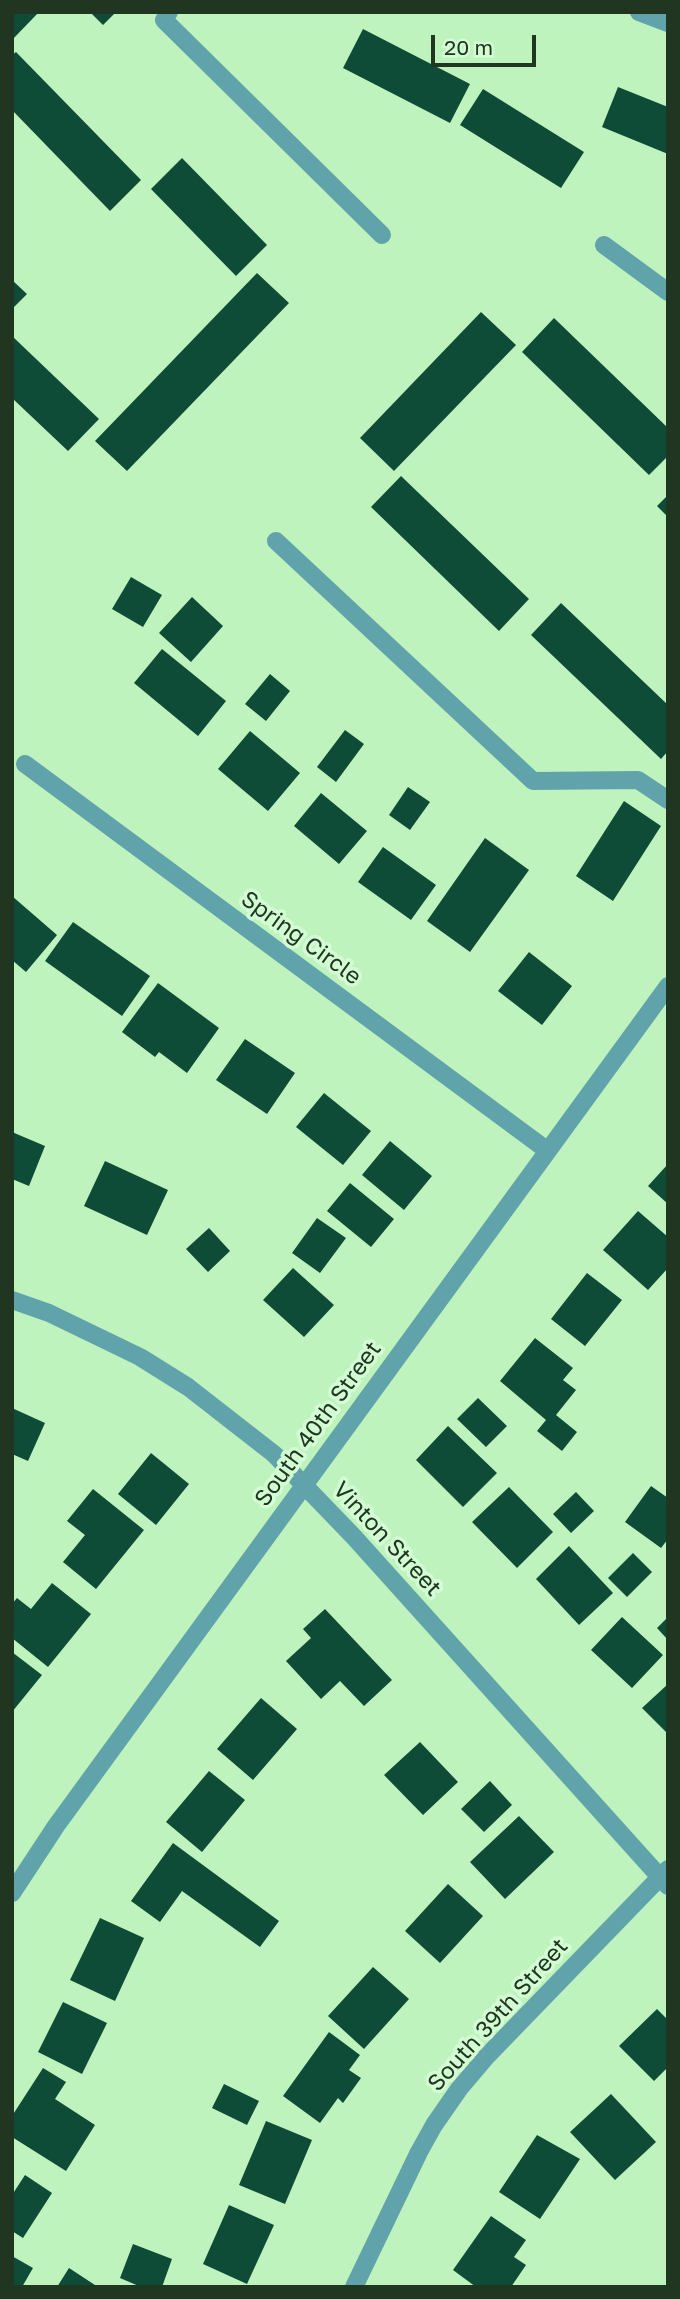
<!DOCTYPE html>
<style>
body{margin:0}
#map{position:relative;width:680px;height:2299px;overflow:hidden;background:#bef3be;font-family:"Golos Text",sans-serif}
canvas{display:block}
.frame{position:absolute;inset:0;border:14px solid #213621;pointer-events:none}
.scale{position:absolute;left:431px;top:35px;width:105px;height:32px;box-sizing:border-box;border:4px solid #213621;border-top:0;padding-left:9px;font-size:21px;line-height:24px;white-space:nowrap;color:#213621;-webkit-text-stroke:5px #d3fdd3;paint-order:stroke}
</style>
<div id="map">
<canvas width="680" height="2299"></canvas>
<div class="frame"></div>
<div class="scale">20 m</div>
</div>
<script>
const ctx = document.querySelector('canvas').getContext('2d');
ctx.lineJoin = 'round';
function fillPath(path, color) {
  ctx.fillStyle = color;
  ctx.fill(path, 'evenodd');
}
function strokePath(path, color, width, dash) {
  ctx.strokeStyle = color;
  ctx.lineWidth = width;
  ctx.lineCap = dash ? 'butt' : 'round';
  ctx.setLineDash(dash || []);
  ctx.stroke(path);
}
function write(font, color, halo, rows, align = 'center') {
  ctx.font = font + ' "Golos Text",sans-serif';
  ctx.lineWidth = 7;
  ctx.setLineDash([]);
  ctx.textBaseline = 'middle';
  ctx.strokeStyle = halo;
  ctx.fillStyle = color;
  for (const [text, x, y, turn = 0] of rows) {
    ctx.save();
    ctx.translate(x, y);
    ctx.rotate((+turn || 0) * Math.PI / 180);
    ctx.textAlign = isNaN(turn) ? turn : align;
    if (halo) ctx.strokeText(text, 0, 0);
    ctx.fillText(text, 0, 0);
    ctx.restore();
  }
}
const building = new Path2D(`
 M12 12H39L12 40Z
 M90 12H116L103 25Z
 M363 29 470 84 450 123 343 68Z
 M16 52 141 180 110 211 12 110V55Z
 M618 87 668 107V154L602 127Z
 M483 89 584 152 561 188 460 125Z
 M182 158 267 245 236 276 151 189Z
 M257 273 289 303 127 471 95 441Z
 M12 280 27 294 12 309Z
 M481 312 516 345 394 471 360 438Z
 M554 318 668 428V456L649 475 522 352Z
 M12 336 99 419 68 451 12 398Z
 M401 476 529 599 499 631 371 507Z
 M668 495V517L657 506Z
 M131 577 162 595 143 627 112 609Z
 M192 597 223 626 191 662 159 633Z
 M561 603 668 705V751L661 759 531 635Z
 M162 649 226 701 198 736 134 683Z
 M270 674 290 691 266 721 245 704Z
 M345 730 364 744 336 782 317 767Z
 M250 731 300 773 268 811 218 769Z
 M408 787 430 802 410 830 389 815Z
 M321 793 367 831 339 864 294 826Z
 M624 801 661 826 613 901 576 876Z
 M485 838 529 870 470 952 427 921Z
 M383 847 436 885 411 920 358 882Z
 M12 896 57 935 26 972 12 960Z
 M73 922 150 976 122 1016 45 961Z
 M529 952 572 986 542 1025 498 991Z
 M158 983 219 1028 187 1073 159 1052 155 1057 122 1032Z
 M245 1039 295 1073 267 1114 216 1080Z
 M324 1093 371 1131 343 1165 296 1127Z
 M12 1132 45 1146 29 1186 12 1179Z
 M390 1141 432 1176 404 1210 362 1175Z
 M105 1161 168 1190 147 1235 84 1206Z
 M668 1164V1204L648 1186Z
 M350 1183 394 1219 371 1247 327 1211Z
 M638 1211 668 1237V1268L648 1290 603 1250Z
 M317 1218 346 1238 320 1273 292 1253Z
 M209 1228 230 1251 208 1272 186 1249Z
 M293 1268 334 1305 304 1337 263 1300Z
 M587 1273 622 1300 585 1346 551 1319Z
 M535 1338 573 1368 563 1380 576 1390 556 1415 577 1432 562 1451 537 1431 546 1420 500 1381Z
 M478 1398 507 1426 486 1447 457 1419Z
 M12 1408 45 1423 28 1461 12 1454Z
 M448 1426 497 1473 463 1507 416 1460Z
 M151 1453 189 1484 156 1525 118 1494Z
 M651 1486 668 1498V1539L661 1548 625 1522Z
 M509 1487 553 1532 517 1568 472 1522Z
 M93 1489 144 1530 96 1589 63 1562 85 1535 67 1521Z
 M576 1492 594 1511 571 1533 553 1514Z
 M569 1546 613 1593 579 1625 536 1579Z
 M633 1553 652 1572 627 1597 608 1578Z
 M52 1583 91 1614 48 1667 12 1638V1604L17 1598 31 1609Z
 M325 1609 392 1680 364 1706 340 1681 321 1699 286 1661 311 1638 303 1629Z
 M622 1617 663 1655 632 1688 591 1650Z
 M668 1617V1640L657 1628Z
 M12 1652 42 1675 12 1712Z
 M668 1684V1734L642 1708Z
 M261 1698 297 1729 253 1780 217 1749Z
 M420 1742 458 1782 423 1815 384 1775Z
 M209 1771 245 1800 202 1852 166 1822Z
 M490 1781 512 1805 484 1832 461 1809Z
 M519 1816 554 1852 505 1899 470 1862Z
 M173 1843 279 1921 260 1947 182 1891 160 1922 131 1901Z
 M448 1884 483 1916 440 1963 405 1931Z
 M100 1918 144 1938 115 2001 70 1980Z
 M373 1967 409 1999 364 2049 328 2016Z
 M63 2002 107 2023 82 2074 38 2052Z
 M657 2009 668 2020V2067L654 2081 619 2046Z
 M329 2032 360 2055 349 2070 361 2078 343 2103 338 2098 320 2123 283 2096Z
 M43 2068 66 2082 55 2099 95 2125 66 2171 12 2137V2116Z
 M224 2084 259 2101 247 2125 212 2108Z
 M611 2094 656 2142 615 2180 570 2132Z
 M266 2121 312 2140 285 2204 239 2185Z
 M537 2135 580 2159 540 2219 499 2192Z
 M25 2175 52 2193 23 2238 12 2231V2195Z
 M229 2205 274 2225 247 2284 203 2264Z
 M491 2216 526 2240 514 2257 526 2265 511 2287H476L453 2270Z
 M133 2244 172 2259 162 2287H141L120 2278Z
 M12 2256 33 2268 22 2287H12Z
 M69 2268 98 2287H57Z`);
const minor = new Path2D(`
 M169 12 164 20 382 235
 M639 12 668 23
 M604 245 668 292
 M276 541 533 781 638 780 668 800
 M25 764 548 1151
 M12 1300 49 1313 140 1357 188 1387 274 1454 354 1537 668 1886
 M12 1893 56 1826 668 986
 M354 2287 419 2152 434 2125 459 2089 487 2056 668 1869`);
const streetNames = [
 ["Spring Circle",301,938,36],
 ["South 40th Street",318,1424,-54],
 ["Vinton Street",387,1539,47],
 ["South 39th Street",498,2015,-48]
];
fillPath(building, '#0e4c37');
strokePath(minor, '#60a3aa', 18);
write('23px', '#213621', '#d3fdd3', streetNames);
</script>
